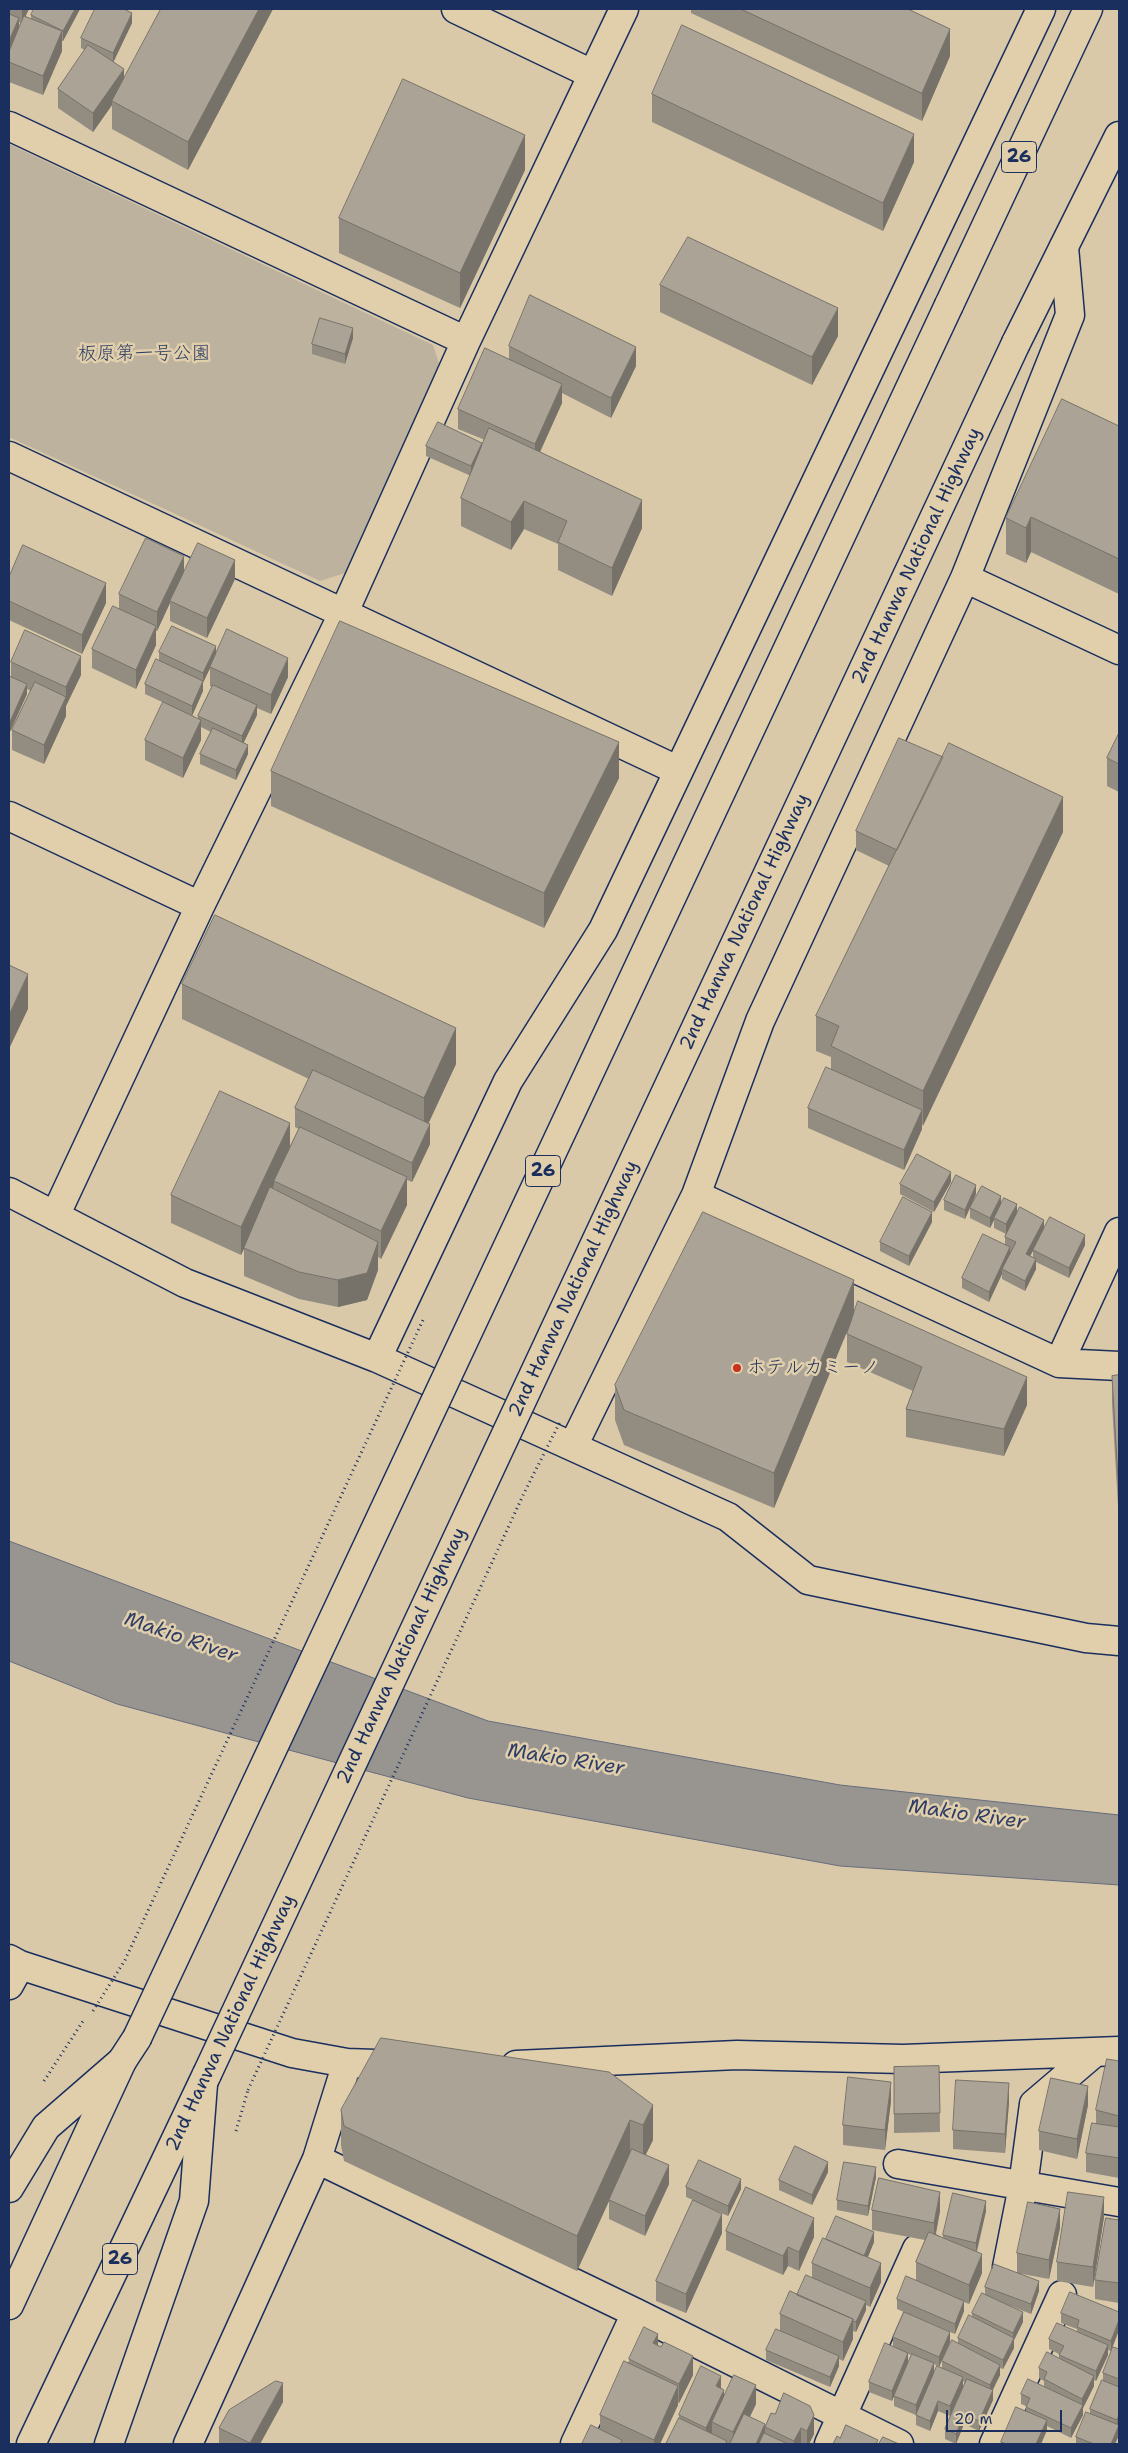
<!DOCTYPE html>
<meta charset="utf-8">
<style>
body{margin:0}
#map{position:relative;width:1128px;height:2453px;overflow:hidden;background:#d9c9a9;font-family:"Shantell Sans",sans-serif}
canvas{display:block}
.frame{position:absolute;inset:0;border:10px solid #1b2f5e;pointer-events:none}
.scale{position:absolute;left:946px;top:2410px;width:116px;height:22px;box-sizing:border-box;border:2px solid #1b2f5e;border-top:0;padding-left:6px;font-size:15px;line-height:18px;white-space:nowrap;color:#1b2f5e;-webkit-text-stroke:4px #e1cfac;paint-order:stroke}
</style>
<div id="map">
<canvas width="1128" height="2453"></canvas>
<div class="frame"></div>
<div class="scale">20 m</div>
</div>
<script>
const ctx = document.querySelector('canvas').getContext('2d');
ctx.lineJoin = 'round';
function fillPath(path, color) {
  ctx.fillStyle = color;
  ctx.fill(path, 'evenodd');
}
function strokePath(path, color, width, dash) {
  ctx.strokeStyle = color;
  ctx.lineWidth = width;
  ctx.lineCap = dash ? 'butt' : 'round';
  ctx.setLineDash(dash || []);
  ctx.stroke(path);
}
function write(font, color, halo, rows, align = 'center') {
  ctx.font = font + ' "Shantell Sans","Klee One",sans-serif';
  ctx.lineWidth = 5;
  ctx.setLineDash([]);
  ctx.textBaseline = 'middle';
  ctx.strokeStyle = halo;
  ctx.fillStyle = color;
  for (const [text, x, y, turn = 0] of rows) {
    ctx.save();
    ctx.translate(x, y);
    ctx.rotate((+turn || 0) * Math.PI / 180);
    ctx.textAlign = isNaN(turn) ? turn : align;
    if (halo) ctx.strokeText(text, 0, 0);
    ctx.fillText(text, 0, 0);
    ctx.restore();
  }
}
const green = new Path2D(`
 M9 144 433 345 441 369 345 573 320 581 9 437Z`);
const water = new Path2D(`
 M9 1541 488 1721 840 1785 1119 1815V1885L840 1866 468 1798 117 1704 9 1661Z`);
const path = new Path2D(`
 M44 2081 83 2021
 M236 2131 248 2090`);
const minor = new Path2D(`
 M456 9 592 74
 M9 126 466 341
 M9 456 677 770
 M965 578 1119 650
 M9 816 200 906
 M9 1192 185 1283 377 1358 728 1517 808 1580 1086 1638 1119 1641
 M696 1195 1059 1363 1119 1366
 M55 1216 200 906 344 612 466 341 624 9
 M377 1358 508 1081 603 930 1041 9
 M1059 1363 1119 1232
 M573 1446 696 1195 760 1021 965 578 1070 315 1064 247
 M9 1959 20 1965 292 2053 347 2063 403 2065
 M9 1985 20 1965
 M516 2065 737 2055 903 2059 1119 2051
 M317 2159 636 2313 899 2444
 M898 2164 1119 2202
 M9 2188 46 2127 122 2061
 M1007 2267 1023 2186 1034 2104 1095 2052
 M109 2444 194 2201 203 2084
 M188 2444 317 2159 347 2063
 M575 2444 636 2313
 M829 2444 917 2249
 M994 2444 1062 2295`);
const trunk = new Path2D(`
 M949 305 1088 9
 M1016 343 1119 136
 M9 2305 122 2061 137 2038
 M31 2444 207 2074`);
const pathBridge = new Path2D(`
 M93 2011 125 1960 423 1320
 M248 2090 525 1491 560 1422`);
const trunkBridge = new Path2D(`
 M137 2038 949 305
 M207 2074 1016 343`);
const wall = new Path2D(`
 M9 9H29L25 16 31 19V15L80 9 63 41H62V51L43 95 9 82V52L21 23 19 22 9 51Z
 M161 9H273L188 170 112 129V105L93 132 58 108V89L85 50 81 48V38L132 23 113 62 124 80Z
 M691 9H908L950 56 922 121 691 13Z
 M652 94 914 162 883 231 652 122Z
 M525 170 460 308 339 253V218Z
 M660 285 838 336 812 385 660 312Z
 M353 338 345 364 312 354V344Z
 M509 346 636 366 611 418 562 393V403L540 452 642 528 612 596 558 570V544L524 529 511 550 461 526V498L471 476 426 456V446L482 447 485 440 458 429V409L509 359Z
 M1119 426V594L1031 552 1026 563 1006 554V518Z
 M184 574 235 579 207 638 170 621V603L157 631H156V645L136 689 92 668V649L119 609V594Z
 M9 577 106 603 82 654 9 620Z
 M159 652 288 677 271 714 257 708V715L244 742 248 754 236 780 200 764V754L211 732 201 727V740L183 778 145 760V740L198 719V716L212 687 210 686V667L203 682V691L192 716 145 694V684L159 661Z
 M11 662 81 675 66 706V716L44 764 12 750V730L31 691 27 689V694L9 734V676L11 677Z
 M1119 733V792L1107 786V758Z
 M271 771 619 778 544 928 271 806Z
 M856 831 1063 832 922 1126V1129L904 1170 808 1128V1108L831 1069V1057L816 1051V1016L889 866 856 850Z
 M182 984 456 1064 428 1124 430 1144 412 1182 407 1180V1205L381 1259 378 1257V1270L367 1300 338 1307 299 1299 244 1276V1249L241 1255 171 1223V1195L290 1147 299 1129 295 1127V1108L309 1079 182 1019Z
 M951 1182 934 1212 900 1194V1184Z
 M976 1194 965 1219 944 1210V1200Z
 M1001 1204 1017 1214 1044 1229 1085 1245 1069 1278 1036 1262V1269L1025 1291 1002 1279V1274L989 1302 962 1288V1278L1005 1244V1237L1006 1234 994 1228V1220L990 1228 970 1218V1208ZM1040 1238 1033 1250V1258L1030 1256Z
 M932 1222 909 1266 880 1251V1242Z
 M854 1314 1027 1405 1004 1456 906 1437V1409L913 1391 847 1362V1334L851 1321 774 1508 624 1445 615 1420V1385Z
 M1119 1375V1523L1112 1404V1376Z
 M1119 2061V2178L1086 2172V2153L1096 2123V2110Z
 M939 2066 940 2132 894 2133V2067Z
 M609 2072 653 2140 646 2154 669 2184 645 2236 609 2219V2201L577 2271 344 2161 341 2145V2110Z
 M891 2101 885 2150 843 2145V2125Z
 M1009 2102 1005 2153 953 2149V2130Z
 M1088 2105 1077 2159 1039 2150V2131Z
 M828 2172 812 2205 779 2190V2180Z
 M876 2177 868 2216 837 2210V2200Z
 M686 2187 741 2189 728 2216 701 2204 722 2233 686 2313 656 2301V2281L693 2200 686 2197Z
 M872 2210 940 2211 936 2234 943 2238V2235L986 2211 977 2252 982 2273 969 2304 964 2302V2311L955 2334 897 2309V2299L916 2280V2262L925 2240 872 2230Z
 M1104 2217 1093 2287 1057 2281V2262Z
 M1119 2220V2303L1095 2299V2280Z
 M1060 2228 1049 2279 1017 2273 1039 2291 1031 2314 1011 2306 1023 2322 1014 2340V2348L1003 2369 1000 2368V2375L993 2390V2400L979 2431 964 2424 956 2444 945 2439V2429L965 2383 963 2381V2387L950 2416 938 2411 930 2431 916 2425V2415L894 2406V2396L912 2355 908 2354 892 2401 869 2392V2382L893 2346V2337L950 2342 939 2367 934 2364V2373L942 2368V2361L958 2343V2338L972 2317V2313L985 2294V2287L1017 2273V2253Z
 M726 2231 814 2237 799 2271 788 2266 783 2275 726 2250Z
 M826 2239 874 2242 868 2257 881 2282 870 2307 866 2305V2310L856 2332 853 2331V2339L843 2361 839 2359V2366L830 2387 766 2360V2350L780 2330V2314L812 2277V2263Z
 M1119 2312V2330L1111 2351 1108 2350V2355L1096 2381 1094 2380V2386L1083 2408V2415L1071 2438 1047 2426V2430L1041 2444H1001V2442L1026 2412V2406L1021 2404V2394L1044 2386V2381L1039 2378V2368L1059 2358V2354L1049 2349V2339L1077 2331V2329L1061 2323V2313Z
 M658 2345 693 2375 679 2403H678V2405L660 2444H582L600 2430V2415L629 2363V2359Z
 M1119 2349V2435L1115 2444H1076V2437L1090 2413V2409L1103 2380V2373Z
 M721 2388 724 2395 756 2404 750 2417 765 2427 771 2413 814 2434 809 2444H666L679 2418V2415Z
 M283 2402 260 2444H219V2428Z`);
const shadedWall = new Path2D(`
 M22 9H29L22 24Z
 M75 9H80L63 41V31Z
 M259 9H273L188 170V142Z
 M132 13V23L113 63V53Z
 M19 18V28L9 51V41Z
 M950 29V56L922 121V93Z
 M62 31V51L43 95V76Z
 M124 69V88L112 101V105L93 132V113Z
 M914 134V162L883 231V203Z
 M525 135V170L460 308V273Z
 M838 308V336L812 385V357Z
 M353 328V338L345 364V354Z
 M636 347V366L611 418V398Z
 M562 384V403L535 463V444Z
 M482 443V453L471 476V466Z
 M642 500V528L612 596V568Z
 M524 501V529L511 550V522Z
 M1031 517V552L1026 563V528Z
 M184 556V575L170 601V603L157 631V612Z
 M235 560V579L207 638V618Z
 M106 583V603L82 654V635Z
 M156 626V645L136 689V670Z
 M216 646V656L203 683V673Z
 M81 656V675L66 706V716L44 764V745L66 697V687Z
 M288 658V677L271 714V695Z
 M203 681V691L192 716V706Z
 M27 684V694L9 734V724Z
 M257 705V715L242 746V736Z
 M201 720V740L183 778V758Z
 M619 742V778L544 928V893Z
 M248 745V754L236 780V770Z
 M1063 797V832L923 1126V1091Z
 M28 974V1009L9 1049V1079V1015Z
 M456 1028V1064L424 1133V1098Z
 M922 1110V1129L904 1170V1150Z
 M290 1123V1151L274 1181V1185L241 1255V1227Z
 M430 1124V1144L412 1182V1163Z
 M951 1172V1182L934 1212V1202Z
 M407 1177V1205L381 1259V1231Z
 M976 1185V1194L965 1219V1210Z
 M1001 1196V1206L994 1218V1220L990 1228V1218Z
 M1017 1204V1214L1006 1234V1224Z
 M932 1212V1222L909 1266V1256Z
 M1044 1220V1230L1026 1264V1254Z
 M1085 1235V1245L1069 1278V1268Z
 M378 1242V1270L367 1300 338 1307V1280Z
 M1010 1247V1256L1002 1269V1274L989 1302V1292Z
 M1036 1259V1269L1025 1291V1281Z
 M854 1280V1315L774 1508V1473Z
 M1027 1377V1405L1004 1456V1429Z
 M891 2082V2101L885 2150V2130Z
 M1009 2083V2102L1005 2153V2134Z
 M1088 2086V2105L1077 2159V2139Z
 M653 2105V2140L643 2160V2125Z
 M630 2120V2155L577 2271V2236Z
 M828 2162V2172L812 2205V2195Z
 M669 2165V2184L645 2236V2216Z
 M876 2167V2177L868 2216V2206Z
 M741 2179V2189L728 2216V2206Z
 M940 2192V2211L934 2242V2223Z
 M1104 2197V2217L1093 2287V2267Z
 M986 2201V2211L976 2253V2243Z
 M1060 2209V2228L1049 2279V2260Z
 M722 2214V2233L686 2313V2294Z
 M814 2218V2237L799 2271V2252Z
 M874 2232V2242L863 2268V2258Z
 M788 2247V2266L783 2275V2256Z
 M982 2254V2273L969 2304V2285Z
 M881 2263V2282L870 2307V2288Z
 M1039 2281V2291L1031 2314V2304Z
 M866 2301V2310L856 2332V2322Z
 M964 2301V2311L955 2334V2324Z
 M1023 2312V2322L1014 2340V2348L1003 2369V2360L1013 2341V2333Z
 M853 2319V2339L843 2361V2342Z
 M1119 2320V2330L1111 2351V2341Z
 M950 2332V2342L939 2367V2357Z
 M658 2334V2353L653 2343Z
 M1108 2345V2355L1096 2381V2371Z
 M908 2353V2363L892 2401V2391Z
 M693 2356V2375L679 2403V2384Z
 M839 2356V2366L830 2387V2377Z
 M934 2363V2373L916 2415V2405Z
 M1000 2365V2375L990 2395V2385Z
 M721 2376V2395L716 2386Z
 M1094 2376V2386L1083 2408V2415L1071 2438V2428L1082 2406V2399Z
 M963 2377V2387L950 2416V2406Z
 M283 2383V2402L260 2444H250Z
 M756 2385V2404L736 2444H733V2432Z
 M678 2386V2405L660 2444H654V2440Z
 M724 2390V2409L712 2422V2436L706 2444V2428Z
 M993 2390V2400L979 2431V2421Z
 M938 2401V2411L930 2431V2421Z
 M964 2414V2424L956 2444V2434Z
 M814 2415V2434L809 2444H807V2431Z
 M1119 2415V2435L1115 2444H1111L1117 2430V2420Z
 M1047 2420V2430L1041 2444H1036Z
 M765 2424V2444H756Z
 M801 2428V2444H794V2441Z`);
const building = new Path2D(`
 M34 9H75L63 31 31 15Z
 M95 9H124L132 13 113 53 81 38Z
 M161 9H259L188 142 112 101Z
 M741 9H908L950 29 922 93Z
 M9 14 19 18 9 41Z
 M24 16 62 31 43 76 9 62V52Z
 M682 25 914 134 883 203 652 94Z
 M88 45 124 69 93 113 58 89Z
 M403 79 525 135 460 273 339 218Z
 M688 237 838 308 812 357 660 285Z
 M530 295 636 347 611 398 509 346Z
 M320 318 353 328 345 354 312 344Z
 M485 348 562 384 535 444 458 409Z
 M1062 399 1119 426V559L1031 517 1026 528 1006 518Z
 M438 422 482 443 471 466 426 446Z
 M489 428 642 500 612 568 558 542 567 521 524 501 511 522 461 498Z
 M146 538 184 556 157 612 119 594Z
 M198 543 235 560 207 618 170 601Z
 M23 545 106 583 82 635 9 601V577Z
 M113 606 156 626 136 670 92 649Z
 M340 621 619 742 544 893 271 771Z
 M172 626 216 646 203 673 159 652Z
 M227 629 288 658 271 695 210 667Z
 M25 630 81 656 66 687 11 662Z
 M156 659 203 681 192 706 145 684Z
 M9 676 27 684 9 724Z
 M35 682 66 697 44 745 12 730Z
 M213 685 257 705 242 736 198 716Z
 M163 702 201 720 183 758 145 740Z
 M213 728 248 745 236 770 200 754Z
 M1119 733V764L1107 758Z
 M899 738 943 757 897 850 856 831Z
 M949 743 1063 797 923 1091 831 1046 839 1026 816 1016Z
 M215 915 456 1028 424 1098 182 984Z
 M9 965 28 974 9 1015Z
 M826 1067 922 1110 904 1150 808 1108Z
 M313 1070 430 1124 412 1163 295 1108Z
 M220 1091 290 1123 241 1227 171 1195Z
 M300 1127 407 1177 381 1231 274 1181Z
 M917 1154 951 1172 934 1202 900 1184Z
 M956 1175 976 1185 965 1210 944 1200Z
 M982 1186 1001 1196 990 1218 970 1208Z
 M270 1187 378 1242 367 1273 338 1280 299 1272 244 1248Z
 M903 1197 932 1212 909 1256 880 1242Z
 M1004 1198 1017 1204 1006 1224 994 1218Z
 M1020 1207 1044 1220 1026 1254 1036 1259 1025 1281 1002 1269 1016 1242 1005 1237Z
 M703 1212 854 1280 774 1473 624 1410 615 1385Z
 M1050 1217 1085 1235 1069 1268 1033 1250Z
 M983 1234 1010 1247 989 1292 962 1278Z
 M858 1301 1027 1377 1004 1429 906 1409 922 1367 847 1334Z
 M1119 1375V1495L1112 1376Z
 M381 2038 609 2072 653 2105 643 2125 630 2120 577 2236 344 2126 341 2110Z
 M1107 2059 1119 2061V2116L1096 2110Z
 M939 2066 940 2113 894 2114V2067Z
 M848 2077 891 2082 885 2130 843 2125Z
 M1051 2078 1088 2086 1077 2139 1039 2131Z
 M956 2080 1009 2083 1005 2134 953 2130Z
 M1092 2123 1119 2127V2158L1086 2153Z
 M795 2146 828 2162 812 2195 779 2180Z
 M632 2149 669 2165 645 2216 609 2200Z
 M699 2160 741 2179 728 2206 686 2187Z
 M844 2162 876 2167 868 2206 837 2200Z
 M879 2178 940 2192 934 2223 872 2210Z
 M746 2187 814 2218 799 2252 788 2247 783 2256 726 2231Z
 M1068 2192 1104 2197 1093 2267 1057 2262Z
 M953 2193 986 2201 976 2243 943 2235Z
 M693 2200 722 2214 686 2294 656 2281Z
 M1028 2202 1060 2209 1049 2260 1017 2253Z
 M836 2216 874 2232 864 2256 826 2239Z
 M1106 2218 1119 2220V2283L1095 2280Z
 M929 2232 982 2254 969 2285 916 2262Z
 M823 2238 881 2263 870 2288 812 2263Z
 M994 2264 1039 2281 1031 2304 985 2287Z
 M806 2275 866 2301 856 2322 853 2321V2319L797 2295Z
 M906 2276 964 2301 955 2324 897 2299Z
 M790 2291 853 2319 843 2342 780 2314Z
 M1070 2292 1119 2312V2320L1111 2341 1077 2327 1079 2320 1061 2313Z
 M982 2293 1023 2312 1013 2333 972 2313Z
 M904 2312 950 2332 939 2357 893 2337Z
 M969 2315 1014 2338 1003 2360 958 2338Z
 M1057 2323 1108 2345 1096 2371 1059 2355 1064 2346 1049 2339Z
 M644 2327 658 2334 653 2343 661 2347 664 2342 693 2356 679 2384 629 2359Z
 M776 2329 839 2356 830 2377 766 2350Z
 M952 2340 1000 2365 990 2385 942 2361Z
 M885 2343 908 2353 892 2391 869 2382Z
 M1113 2347 1119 2349V2379L1103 2373Z
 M1047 2352 1094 2376 1082 2399 1044 2379 1047 2372 1039 2368Z
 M912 2354 934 2363 916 2405 894 2396Z
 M624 2361 678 2386 654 2440 600 2415Z
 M701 2366 721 2376 716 2386 724 2390 706 2428 679 2415Z
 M937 2366 963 2377 950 2406 938 2401 930 2421 916 2415Z
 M734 2375 756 2385 733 2432 712 2422Z
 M967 2379 993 2390 979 2421 964 2414 956 2434 945 2429Z
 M1028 2379 1083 2405 1071 2428 1026 2407 1030 2398 1021 2394Z
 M1102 2380 1119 2387V2415L1117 2420 1090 2409Z
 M276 2381 283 2383 250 2443 219 2428 229 2410Z
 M784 2393 810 2406 814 2415 807 2431 801 2428 794 2441 765 2427 771 2413 775 2414Z
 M1016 2407 1047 2420 1036 2444H1006L1001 2442Z
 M1086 2412 1119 2425 1111 2444H1094L1076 2437Z
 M744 2414 765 2424 756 2444H730Z
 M679 2418 727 2441 725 2444H666Z
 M591 2425 622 2440 620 2444H582Z
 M846 2425 878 2440 876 2444H833L837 2436 840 2438Z
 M764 2433 788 2444H759Z
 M883 2437 899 2444H879Z`);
const markers = [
 [737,1368,5,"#c8321e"]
];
const shields = [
 [1019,157,35],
 [543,1171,35],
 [120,2259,35]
];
const shieldNames = [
 ["26",1019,157],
 ["26",543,1171],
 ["26",120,2259]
];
const parkNames = [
 ["板原第一号公園",144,354]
];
const streetNames = [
 ["2nd Hanwa National Highway",917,556,-65],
 ["2nd Hanwa National Highway",745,922,-65],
 ["2nd Hanwa National Highway",574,1289,-65],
 ["2nd Hanwa National Highway",402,1656,-65],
 ["2nd Hanwa National Highway",231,2023,-65]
];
const poiNames = [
 ["ホテルカミーノ",747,1368]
];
const waterNames = [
 ["Makio River",181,1638,19],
 ["Makio River",566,1760,9],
 ["Makio River",967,1815,8]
];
fillPath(green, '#bdb29d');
fillPath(water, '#989590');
strokePath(water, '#666c7c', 1);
strokePath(minor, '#1b2f5e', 31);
strokePath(trunk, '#1b2f5e', 31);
strokePath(path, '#1b2f5e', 3, [1, 4]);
strokePath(minor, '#e1cfac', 28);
strokePath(trunk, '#e1cfac', 28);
strokePath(trunkBridge, '#1b2f5e', 31, []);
strokePath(pathBridge, '#1b2f5e', 3, [1, 4]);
strokePath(trunkBridge, '#e1cfac', 28);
fillPath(wall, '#928c81');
fillPath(shadedWall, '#777269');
fillPath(building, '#aaa396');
strokePath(building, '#777269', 1);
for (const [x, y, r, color] of markers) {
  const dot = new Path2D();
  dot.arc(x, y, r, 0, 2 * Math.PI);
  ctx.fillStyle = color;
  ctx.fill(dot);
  strokePath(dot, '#e1cfac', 2);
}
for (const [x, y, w] of shields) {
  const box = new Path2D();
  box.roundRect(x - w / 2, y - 15.5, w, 31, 4);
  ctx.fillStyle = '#e1cfac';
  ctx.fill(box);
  strokePath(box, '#1b2f5e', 1);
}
write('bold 18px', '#1b2f5e', null, shieldNames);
write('19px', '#2b3c64', '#e1cfac', parkNames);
write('19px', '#1b2f5e', '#e1cfac', streetNames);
write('19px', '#1b2f5e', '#e1cfac', poiNames, 'left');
write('italic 20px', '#2e3e66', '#e1cfac', waterNames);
</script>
